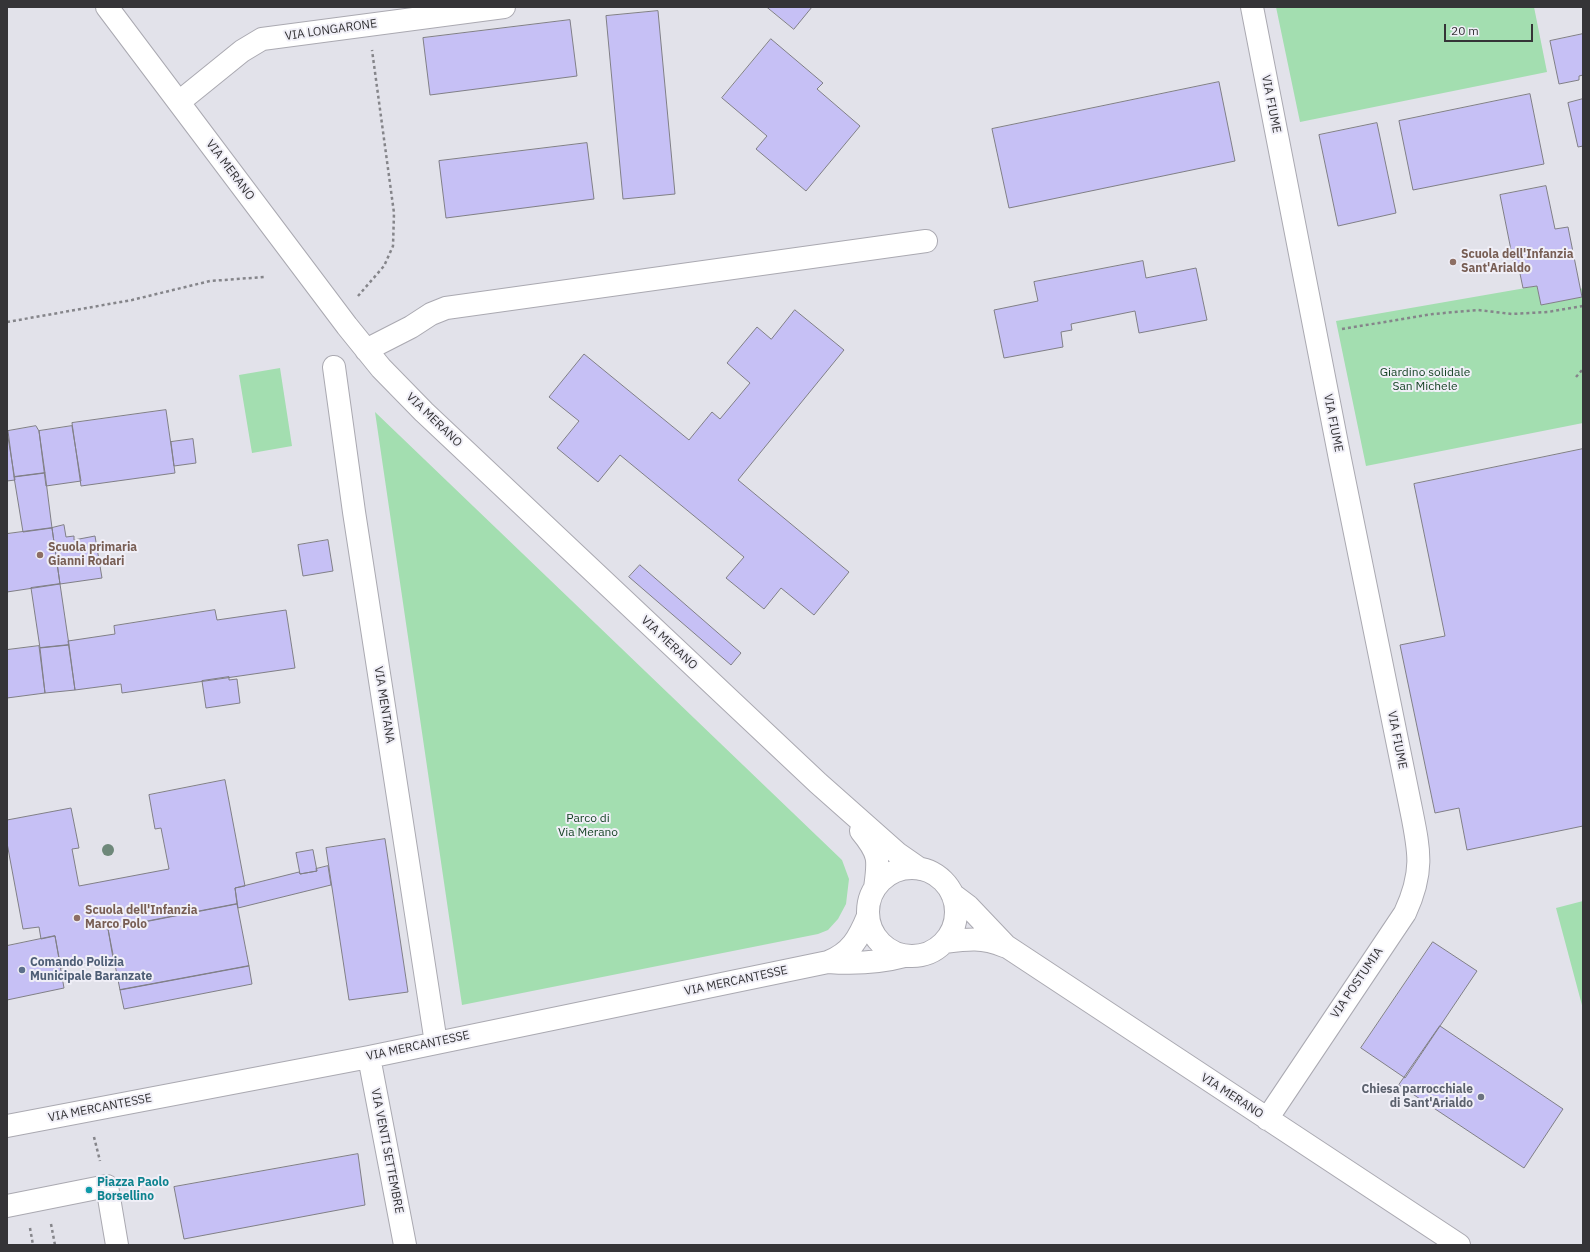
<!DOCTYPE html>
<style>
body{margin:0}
#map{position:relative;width:1590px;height:1252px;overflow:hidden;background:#e2e2ea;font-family:"IBM Plex Sans",sans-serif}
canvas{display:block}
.frame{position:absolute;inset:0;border:8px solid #353437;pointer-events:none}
.scale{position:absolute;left:1444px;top:24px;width:89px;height:18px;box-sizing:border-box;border:2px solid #353437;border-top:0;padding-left:5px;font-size:12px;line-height:14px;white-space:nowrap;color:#353437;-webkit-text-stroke:3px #f0eff7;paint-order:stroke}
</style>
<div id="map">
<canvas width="1590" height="1252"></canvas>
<div class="frame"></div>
<div class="scale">20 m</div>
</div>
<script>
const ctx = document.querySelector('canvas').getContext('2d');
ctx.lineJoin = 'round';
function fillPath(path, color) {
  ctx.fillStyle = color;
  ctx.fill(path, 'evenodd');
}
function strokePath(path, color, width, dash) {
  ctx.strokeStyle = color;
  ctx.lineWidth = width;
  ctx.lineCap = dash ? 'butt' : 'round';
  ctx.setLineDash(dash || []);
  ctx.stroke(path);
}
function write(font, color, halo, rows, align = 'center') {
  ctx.font = font + ' "IBM Plex Sans",sans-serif';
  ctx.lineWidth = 4;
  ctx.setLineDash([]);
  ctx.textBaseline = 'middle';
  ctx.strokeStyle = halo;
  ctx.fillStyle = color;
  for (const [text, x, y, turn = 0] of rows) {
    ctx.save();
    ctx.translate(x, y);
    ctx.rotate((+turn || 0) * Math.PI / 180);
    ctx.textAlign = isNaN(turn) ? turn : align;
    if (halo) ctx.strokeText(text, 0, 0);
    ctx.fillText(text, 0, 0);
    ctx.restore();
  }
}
const green = new Path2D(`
 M1276 7H1534L1547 72 1300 122Z
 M1537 286 1541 305 1582 297 1580 289 1583 288V423L1366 466 1336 321Z
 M280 368 292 446 252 453 239 375Z
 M375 412 842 860 849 879 846 904 838 919 828 930 818 934 462 1005Z
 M1583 901V1009L1556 908Z`);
const building = new Path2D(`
 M767 7H812L794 29Z
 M658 11 675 194 623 199 606 16Z
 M570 20 577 76 430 95 423 38Z
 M1583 34V75L1579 76V80L1559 84 1550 41Z
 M771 39 823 83 817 89 860 126 806 191 756 149 767 136 722 98Z
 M1219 82 1235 161 1009 208 992 129Z
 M1530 94 1544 164 1413 190 1399 121Z
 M1583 99V146L1578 147 1568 103Z
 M1377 123 1396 213 1338 226 1319 135Z
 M587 143 594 199 446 218 439 161Z
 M1546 186 1555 229 1568 227 1582 297 1541 305 1537 286 1523 288 1519 269 1515 270 1500 195Z
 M1143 261 1146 278 1196 268 1207 320 1139 333 1135 311 1071 324 1072 330 1061 332 1063 347 1004 358 994 310 1038 301 1034 282Z
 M795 310 844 350 738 480 849 572 814 615 781 588 764 609 726 578 744 557 620 455 598 482 557 448 579 421 549 397 584 354 689 440 712 412 720 419 750 383 727 363 757 327 771 339Z
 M166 410 175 473 81 486 72 423Z
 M36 426 39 431 45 473 14 477 8 431Z
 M72 426 81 481 46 486 39 431Z
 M7 431 15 480 7 481Z
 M193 439 196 463 174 466 171 442Z
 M1583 449V826L1467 850 1459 808 1435 813 1400 645 1445 636 1414 484Z
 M45 473 52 528 23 532 14 477Z
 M64 525 66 537 74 536V540L95 536 102 578 60 584 52 528Z
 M52 528 60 584 7 592V534Z
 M328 540 333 571 303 576 298 545Z
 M640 565 741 653 731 665 629 577Z
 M60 584 69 645 40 648 31 588Z
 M215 610 217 620 286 610 295 668 122 693 121 684 75 690 68 641 115 634 114 626Z
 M69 645 75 690 45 693 40 648Z
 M39 646 45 693 7 698V650Z
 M229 677V680L237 679 240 703 206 708 202 681Z
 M225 780 245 886 235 888 237 904 108 929 113 958 61 968 55 936 41 939 39 927 23 929 7 843V820L71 808 79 848 72 849 79 886 169 869 161 828 155 829 149 795Z
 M385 839 408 992 349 1000 326 848Z
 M313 850 317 871 300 874 296 853Z
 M328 866 331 885 238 908 235 888 299 872 300 874 317 871 316 869Z
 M237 904 249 966 120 990 108 929Z
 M55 936 64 988 7 1000V946Z
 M1433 942 1477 971 1405 1078 1361 1048Z
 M249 966 252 984 124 1009 120 990Z
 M1440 1026 1563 1109 1524 1168 1399 1085Z
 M358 1154 365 1205 184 1239 174 1187Z`);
const path = new Path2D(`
 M358 296 384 266 393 246 394 213 372 50
 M7 322 132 300 210 281 264 277
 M1342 329 1433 314 1478 310 1512 314 1548 312 1583 306
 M1576 377 1583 369
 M94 1137 100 1161
 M51 1224 55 1245
 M30 1228 33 1245`);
const minor = new Path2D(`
 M107 7 347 326 381 368 424 412 818 783 897 853 920 869
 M1252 7 1340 459 1410 804C1419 849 1425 870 1405 913L1267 1119
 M179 102 242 51 262 39 504 7
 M366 350 411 327 431 314 446 308 926 241
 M334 367 354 512 436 1043
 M861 831C880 854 879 860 875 888
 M868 912a44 44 0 1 1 88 0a44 44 0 1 1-88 0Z
 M952 894 968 906 1006 946 1459 1245
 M945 942C968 939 982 937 1004 946
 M828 962C855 964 879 963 905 956
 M369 1057 405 1245
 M7 1126 369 1057 828 962C851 953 859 938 868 916
 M7 1206 107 1186 117 1245`);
const trees = [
 [108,850]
];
const markers = [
 [1453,262,4,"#8d6e63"],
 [40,555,4,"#8d6e63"],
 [77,918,4,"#8d6e63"],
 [22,970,4,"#5c6f8a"],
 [1481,1097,4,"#6b7280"],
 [89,1190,4,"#0f9aa8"]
];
const streetNames = [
 ["VIA LONGARONE",331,30,-8],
 ["VIA FIUME",1271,104,79],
 ["VIA MERANO",230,170,53],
 ["VIA MERANO",434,420,44],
 ["VIA FIUME",1333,423,79],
 ["VIA MERANO",669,643,43],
 ["VIA MENTANA",384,705,81],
 ["VIA FIUME",1397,740,79],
 ["VIA MERCANTESSE",736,981,-12],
 ["VIA POSTUMIA",1357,983,-56],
 ["VIA MERCANTESSE",418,1046,-12],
 ["VIA MERANO",1232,1096,33],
 ["VIA MERCANTESSE",100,1108,-11],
 ["VIA VENTI SETTEMBRE",387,1151,79]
];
const educationNames = [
 ["Scuola dell'Infanzia",1461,255],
 ["Sant'Arialdo",1461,269],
 ["Scuola primaria",48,548],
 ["Gianni Rodari",48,562],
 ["Scuola dell'Infanzia",85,911],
 ["Marco Polo",85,925]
];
const parkNames = [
 ["Giardino solidale",1425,373],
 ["San Michele",1425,387],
 ["Parco di",588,819],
 ["Via Merano",588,833]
];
const serviceNames = [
 ["Comando Polizia",30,963],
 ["Municipale Baranzate",30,977]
];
const worshipNames = [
 ["Chiesa parrocchiale",1473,1090],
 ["di Sant'Arialdo",1473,1104]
];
const cultureNames = [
 ["Piazza Paolo",97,1183],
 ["Borsellino",97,1197]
];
fillPath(green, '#a3deb0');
fillPath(building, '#c6c0f5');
strokePath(building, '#807f86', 1);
strokePath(minor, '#aaa9b1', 24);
strokePath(path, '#85858a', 2.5, [3, 3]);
strokePath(minor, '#fff', 22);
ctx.fillStyle = '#6e887a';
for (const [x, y] of trees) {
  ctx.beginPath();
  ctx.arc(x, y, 6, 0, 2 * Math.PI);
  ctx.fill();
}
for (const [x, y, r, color] of markers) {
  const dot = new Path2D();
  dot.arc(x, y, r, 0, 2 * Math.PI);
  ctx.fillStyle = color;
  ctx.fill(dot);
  strokePath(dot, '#f0eff7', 1.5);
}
write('12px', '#353437', '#f0eff7', streetNames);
write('bold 12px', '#785e54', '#f0eff7', educationNames, 'left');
write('12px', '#103e1f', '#f0eff7', parkNames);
write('bold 12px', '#4e5e75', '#f0eff7', serviceNames, 'left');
write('bold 12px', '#5b616d', '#f0eff7', worshipNames, 'right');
write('bold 12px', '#0d838f', '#f0eff7', cultureNames, 'left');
</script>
